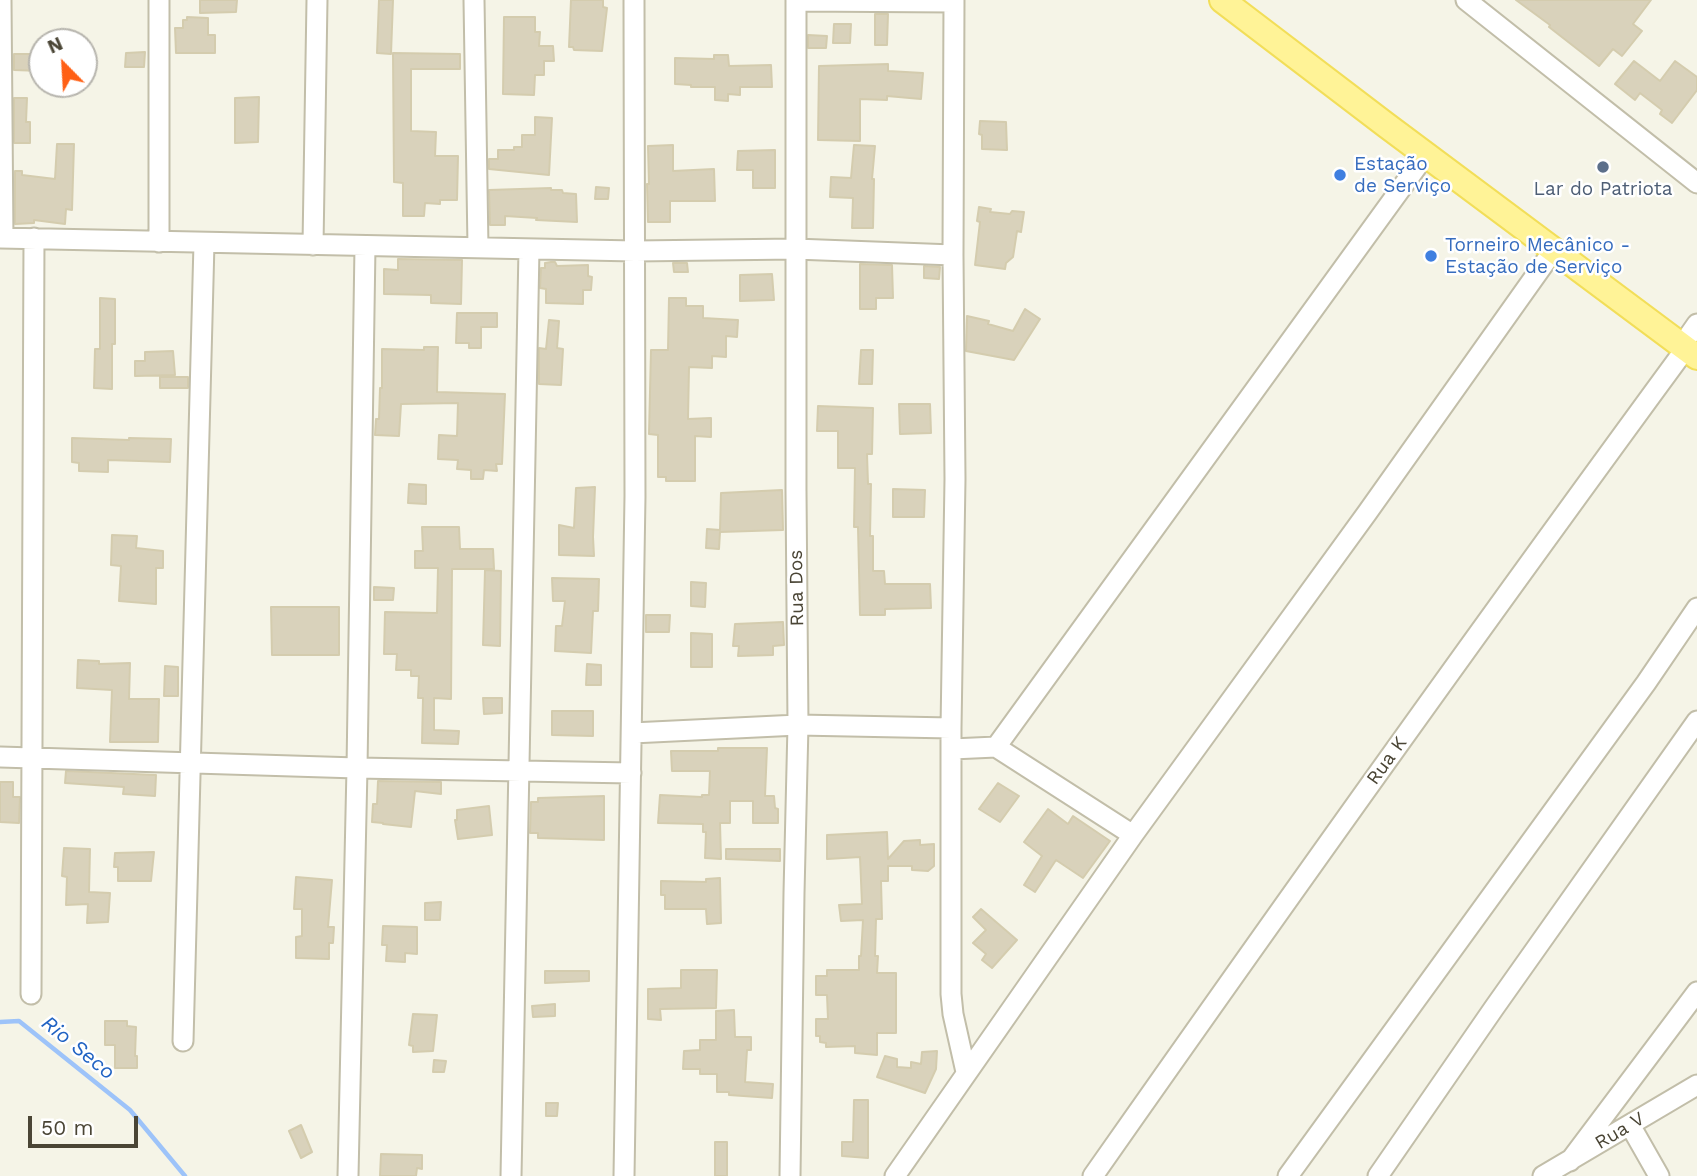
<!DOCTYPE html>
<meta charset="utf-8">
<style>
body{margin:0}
#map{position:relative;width:1697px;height:1176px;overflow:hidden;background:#f5f4e7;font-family:"Work Sans",sans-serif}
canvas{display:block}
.north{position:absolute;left:28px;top:28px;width:70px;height:70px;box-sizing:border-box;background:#fff;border:2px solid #b7b5ae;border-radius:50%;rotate:336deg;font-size:19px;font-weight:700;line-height:28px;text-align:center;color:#4a4535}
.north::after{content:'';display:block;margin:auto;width:24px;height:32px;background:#ff6015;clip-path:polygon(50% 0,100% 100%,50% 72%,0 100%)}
.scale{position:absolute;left:28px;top:1116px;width:110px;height:32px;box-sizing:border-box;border:4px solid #4a4535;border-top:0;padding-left:9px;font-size:21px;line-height:24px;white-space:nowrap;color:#4a4535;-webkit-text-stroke:5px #fff;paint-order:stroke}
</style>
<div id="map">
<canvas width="1697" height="1176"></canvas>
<div class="north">N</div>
<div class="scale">50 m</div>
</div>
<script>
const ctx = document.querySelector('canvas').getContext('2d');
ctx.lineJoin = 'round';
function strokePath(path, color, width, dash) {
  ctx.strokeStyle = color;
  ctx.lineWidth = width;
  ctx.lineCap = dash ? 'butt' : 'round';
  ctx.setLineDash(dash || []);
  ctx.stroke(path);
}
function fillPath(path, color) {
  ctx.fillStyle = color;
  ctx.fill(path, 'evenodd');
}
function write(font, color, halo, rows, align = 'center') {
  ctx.font = font + ' "Work Sans",sans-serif';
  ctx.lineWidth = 5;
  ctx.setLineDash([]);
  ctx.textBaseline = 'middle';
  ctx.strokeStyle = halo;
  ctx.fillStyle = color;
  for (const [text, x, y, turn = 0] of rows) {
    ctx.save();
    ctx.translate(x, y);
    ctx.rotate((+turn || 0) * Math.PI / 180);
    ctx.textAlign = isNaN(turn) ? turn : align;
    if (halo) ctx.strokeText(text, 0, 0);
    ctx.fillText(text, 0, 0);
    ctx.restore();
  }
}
const stream = new Path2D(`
 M0 1022 19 1021 130 1110 185 1176`);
const building = new Path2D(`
 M200 0H237L236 12 200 13Z
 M379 0H393L391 54 377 53Z
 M571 0H603V7L607 8 602 51 574 50 573 47H569Z
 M1516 0H1651L1633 24 1642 31 1622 56 1613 49 1599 66 1549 27 1550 25Z
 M875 14H888L887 45H875Z
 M187 17 208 18V35H215V53H176L175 28H183V20H187Z
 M504 17H535V32H540L539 46H553L554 61H544V75H535L534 95 503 94Z
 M834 24H851L850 43H833Z
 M808 35 827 36 826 48H808Z
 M145 52 144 67H125L126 53Z
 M393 53 460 54V69H411V131L436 132 435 156H458L457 200H440V204L425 203 424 216H403V183L394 182Z
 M14 54H42V71L14 70Z
 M714 55H728L729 66 771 65 772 87H740V95L728 94V101L715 100V87H691V85L675 84V58L714 59Z
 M1634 61 1660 81 1675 61 1697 77V90L1672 123 1660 114 1662 110 1640 93 1635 100 1615 84Z
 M888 64V71L923 73 921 99 887 96V100L860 99V141L818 140 819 66Z
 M259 97 258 142 235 143V98Z
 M14 98H27L26 122H30V143H14Z
 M535 117 552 118 549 175 489 169V159H498V150H514V147H522V135H535Z
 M980 121 1006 122 1007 150 982 149V135L979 134Z
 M57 144H74L72 210 66 209 65 224 34 220V223L15 224V171H22V175L55 179Z
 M673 145V171L714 169 715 201H670V222H648L647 184H649L648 146Z
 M854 145 875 146 872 179H874L873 228H852L853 198 830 197 831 177 851 178Z
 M775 150V188H753V170H737L738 151Z
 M596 187 609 188 608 199H595Z
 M551 188V190H562L563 193 576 194 577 222 536 220 537 218 505 216V225H490L489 190Z
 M979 207 991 209 990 212 1010 214 1012 211 1024 212 1021 232 1017 231 1013 257 1006 263 1005 269 975 265 980 222 977 221Z
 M398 259 462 260 461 304 431 303V295L384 294V269L398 270Z
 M551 262H555L557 266 588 265V276L592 277 591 290H583V304L546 303V289L540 288 541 268H545V263Z
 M673 263H687L688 272H674Z
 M860 264 892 265 893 298H876V309H860Z
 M924 266 940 267 939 279 924 278Z
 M772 274 774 300 740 301V275Z
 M100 298 115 299V344H112V389L94 388 95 349H100Z
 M669 298H686V306H703V318L738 320 737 337 726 336V357L712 356V368L689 367 688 419 711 418V437L695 436V481H666V477H658V435L649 434 651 350H668Z
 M1025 309 1040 319 1014 360 966 351 967 316 989 321 988 324 1013 331Z
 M457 313H497V327H481V348H469V343H456Z
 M549 320 559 321 557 348 563 349 561 385 539 384V348L546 349Z
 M424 347H438L437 392 505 394 502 464H496L497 471 484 470 483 479H471V470L457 469 458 460 438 459 439 435 457 436 458 403 401 404 399 436 375 435 376 419H379L380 388H382V349L424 350Z
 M861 350H873L872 384H859Z
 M173 351 175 375 135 376V361H145V352Z
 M160 377H188V388H160Z
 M899 404H930L931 433 900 434Z
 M818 406 873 408 872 454H867L868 484H871L870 536H873V571H884L885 584H930L931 608 885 609V615H860L858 527H854L855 468H838V431H817Z
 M72 438 129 440V438L171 439 170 462 108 460V472L79 471V463L72 462Z
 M409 484 426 485V504L408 503Z
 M595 487 593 537 594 556 559 555V525L574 528 576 488Z
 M893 489 925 490 924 517H893Z
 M782 490 783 530 720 532 719 549 706 548 707 529 720 530 721 493Z
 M422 527H459L460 549H493L494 569H452L451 699 434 698V730L459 731 458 744 422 743 423 698H418L419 676H411V670H396L397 654H384L385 612 437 613 438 568H415V551H423Z
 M112 535 137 536 136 548 163 551V568H156V604L119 601 121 566 111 565Z
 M485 570 501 571 500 646 483 645Z
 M552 578 599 579 598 611H593L591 653 555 651 556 626H562L565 601H553Z
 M691 582 706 583 705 607 691 606Z
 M374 587 394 588 393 600H374Z
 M271 607H339V655H272Z
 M646 615H670L669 632H646Z
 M783 622 784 645 773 646V655L738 656 739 646H733L735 624Z
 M691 633 712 634V667H691Z
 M78 660 99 661V664L130 663 129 699H159L158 742H110L112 690 77 688Z
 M587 664 601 665V685H586Z
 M165 666 178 667V696H164Z
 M483 698H502V713L484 714Z
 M552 711H593V736L552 735Z
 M718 748H767L765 796H774L775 808 778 809V823H753V801H730V823H720L721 859 705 858 706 832H703V824L658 823 660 795 702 797V795H709L710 771H672L671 751H718Z
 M66 771 156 775 155 796 123 794 124 787 65 783Z
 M378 781 441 782V794L415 791 411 827 383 824V823L372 822 373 804H377Z
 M0 782H13V797H20L19 823 0 822Z
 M998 783 1019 796 1000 822 979 809Z
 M604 796V840L538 838V833H530L531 802H538V798Z
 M489 806 492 835 458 839 455 820H457V810Z
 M1048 809 1068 824 1073 816 1110 841 1083 878 1056 860 1035 892 1024 885 1042 856 1024 842Z
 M887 832 888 859 904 841 920 840V845L934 844V866L928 871 912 870V866H888V881H881L882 919H876L875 956H878L877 973H896V1033H877V1055L855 1053V1046L826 1047V1043L820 1042V1036H816V1019H828L827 995H816V976H827V970H859V956H861L863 920 841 921 839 905 862 904 860 857 827 859V835Z
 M64 848 90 849 89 892 110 893 108 922 87 923 88 904 66 905 67 877 62 876Z
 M726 849H780V861L726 859Z
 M154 852 151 881H118V867H114L115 853Z
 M296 877 332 880 328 927H334L333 943H329V959L296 958V937L302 936V909H294Z
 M720 878 721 923 707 924 706 909H665V895H661V881L706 882V879Z
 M441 902 440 920H425V903Z
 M981 909 1017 940 992 968 982 960 986 954 973 943 986 930 973 917Z
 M383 926 417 927V954L405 953V962L386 961 387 945H382Z
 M681 970H717L716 1008 660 1009 661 1020 648 1019V989L681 988Z
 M545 971H589V981L545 983Z
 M555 1004V1016L533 1017 532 1006Z
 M734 1010 735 1037H751V1050H747L745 1082 773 1084 772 1098 729 1095V1092H717V1074H700V1069H683L684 1051 700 1050V1040H716V1011Z
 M413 1014 437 1015 433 1051 413 1052V1046L409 1045Z
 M105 1021H127V1026L136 1027 135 1056H137V1068H115V1045H105Z
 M937 1051 936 1069 925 1093 877 1077 885 1056 897 1059V1067L911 1068V1062L921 1064 922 1052Z
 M434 1060 446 1061 444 1072H433Z
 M854 1100H868V1158L842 1156V1142H853Z
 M546 1103H558L557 1116H546Z
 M301 1125 312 1152 301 1158 289 1131Z
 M715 1142H727V1176H715Z
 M381 1154 422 1155V1169L417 1168 416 1176H380Z`);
const minor = new Path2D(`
 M1 0 3 238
 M474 0 478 247
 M954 0 953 255 955 479 951 728V994L953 1014 966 1072
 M1466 0 1697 183
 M796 1 954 2
 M0 238 635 251 795 249 953 255
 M159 242V0
 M313 245 317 0
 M1690 334 1697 324
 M632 733 798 725 951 728
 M996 747 1133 835
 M952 749 996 747 1426 154
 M0 757 357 768 631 773
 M31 994 34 238
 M183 1041 204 243
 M1630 1125 1659 1176
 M1570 1161 1697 992
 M348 1176 357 768 365 246
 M511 1176 529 249
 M624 1176 635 496 634 0
 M790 1176 794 893 798 725 796 491V0
 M895 1176 1133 835 1367 513 1553 251
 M1093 1176C1288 898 1485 622 1686 348
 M1288 1176 1646 683 1697 608
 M1378 1176 1494 1008 1697 721
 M1543 1176 1697 1085`);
const major = new Path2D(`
 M1222 0 1386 125 1697 357`);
const markers = [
 [1603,167,7,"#5c6f8a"],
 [1340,175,7,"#3f7fe0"],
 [1431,256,7,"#3f7fe0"]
];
const shopNames = [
 ["Estação",1354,164],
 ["de Serviço",1354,186],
 ["Torneiro Mecânico -",1445,245],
 ["Estação de Serviço",1445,267]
];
const serviceNames = [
 ["Lar do Patriota",1603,189]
];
const streetNames = [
 ["Rua Dos",797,588,-91],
 ["Rua K",1387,761,-54],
 ["Rua V",1620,1131,-31]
];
const waterNames = [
 ["Rio Seco",78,1048,39]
];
strokePath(stream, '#9dc3f9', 4.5);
fillPath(building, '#d9d2bb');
strokePath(building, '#d4ccae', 2);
strokePath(minor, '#c2bea9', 23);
strokePath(major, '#f2de59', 28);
strokePath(minor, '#fff', 19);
strokePath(major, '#fff397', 24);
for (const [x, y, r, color] of markers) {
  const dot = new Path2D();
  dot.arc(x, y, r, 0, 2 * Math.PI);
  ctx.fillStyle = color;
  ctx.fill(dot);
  strokePath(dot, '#fff', 2.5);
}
write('19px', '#366cbe', '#fff', shopNames, 'left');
write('19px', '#4e5e75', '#fff', serviceNames);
write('19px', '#4a4535', '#fff', streetNames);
write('italic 21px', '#2163c3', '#fff', waterNames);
</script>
